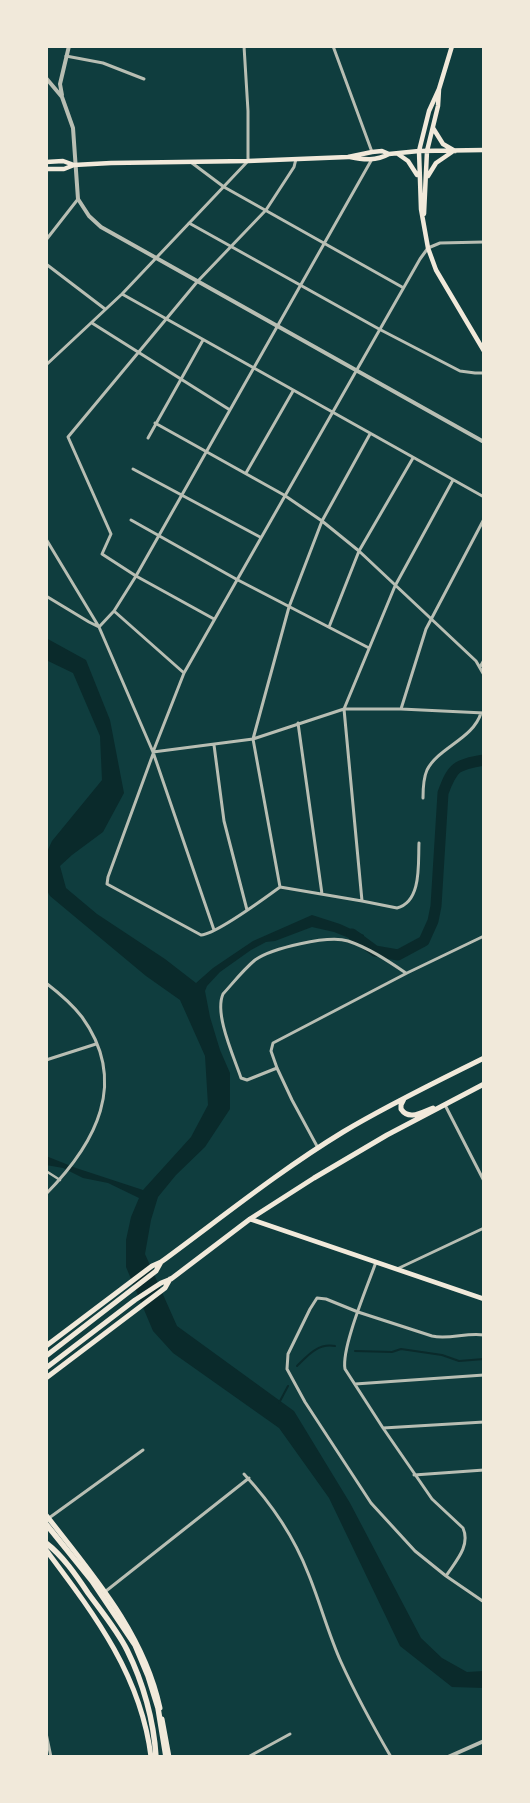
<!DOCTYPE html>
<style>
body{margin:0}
#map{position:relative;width:530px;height:1803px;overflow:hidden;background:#0f3d3e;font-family:Manrope,sans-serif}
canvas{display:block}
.frame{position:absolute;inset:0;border:48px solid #f1e9da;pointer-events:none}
</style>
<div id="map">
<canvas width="530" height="1803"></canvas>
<div class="frame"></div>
</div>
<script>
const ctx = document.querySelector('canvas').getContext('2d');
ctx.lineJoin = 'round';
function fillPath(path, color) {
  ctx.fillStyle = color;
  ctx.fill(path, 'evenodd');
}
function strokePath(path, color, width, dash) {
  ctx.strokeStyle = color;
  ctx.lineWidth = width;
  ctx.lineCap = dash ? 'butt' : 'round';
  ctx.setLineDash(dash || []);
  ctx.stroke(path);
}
const water = new Path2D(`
 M46 638 86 660 110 720 124 793 103 832 72 855 60 866 66 888 97 914 165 959 196 983 213 968 253 941 312 915 340 924 364 935V944L334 932 312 927 275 941 266 942 251 950 220 972 207 986 205 991 210 1017 220 1050 230 1073V1109L205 1147 176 1175 158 1197 151 1220 145 1254 177 1326 294 1411 350 1503 421 1638 442 1658 467 1672 484 1671V1688L452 1687 400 1646 329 1498 279 1428 173 1353 153 1331 126 1267V1240L131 1217 139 1198 108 1183 83 1178 63 1168 46 1165V1156L76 1168 143 1190 191 1137 208 1105 205 1056 180 1000 146 976 50 896 46 889V854L52 841 102 780 100 736 73 673 46 660Z`);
const stream = new Path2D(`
 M355 1351 392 1352 401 1349 442 1355 459 1361 484 1359
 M297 1366C308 1355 318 1343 335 1346
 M279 1403 288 1386`);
const river = new Path2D(`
 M352 934 375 951 398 955 424 941 433 921 436 906 443 793C453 766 456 765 484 760`);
const pedestrian = new Path2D(`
 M46 1171 60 1180`);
const minor = new Path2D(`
 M333 46 372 152
 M66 56 103 63 144 79
 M192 163 224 187 402 287
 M189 223 379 329 460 371 475 373H484
 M46 240 78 199
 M46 264 105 309
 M122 294 484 497
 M92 323 230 410
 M46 365 122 294 248 161V111L244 46
 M155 423 284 495 322 521 359 551 476 661 484 675
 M148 438 203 340
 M133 469 260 537
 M246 473 293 391
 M131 520 236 579 369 648
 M46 539 99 627 153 752 214 930
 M46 596 89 622 99 627 114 611 136 576 372 159
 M114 611 184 673
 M214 619 136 576 102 554 111 534 68 437 197 282 266 210 294 167 296 159
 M329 627 359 551 413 458
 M480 667 484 660
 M401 709 426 629 484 519
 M298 723 322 894
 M214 745 224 821 247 910
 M153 752 184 673 420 259 428 248 440 243 484 242
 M153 752 253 739 344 709H401L484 713
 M153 754 108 877 107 884 201 935C216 934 265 898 280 887L362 901 397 908C422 902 418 863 419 843
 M423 798C423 789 423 779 427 770 439 747 473 739 481 713
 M280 887 253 739 289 607 322 521 370 434
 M362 901 344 709 395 586 453 480
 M46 983C59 993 72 1004 82 1017 129 1082 96 1143 46 1194
 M46 1060 96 1044
 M277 1068 247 1080 241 1078C234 1057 214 1014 223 994 233 983 243 970 255 960 272 948 328 935 348 941 369 948 388 961 406 973
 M445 1105 484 1181
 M318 1148 292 1100 277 1068 271 1051 273 1043 407 973 484 936
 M376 1262C368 1285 341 1348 345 1369L383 1428 432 1499 463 1528C471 1546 455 1562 446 1576
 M397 1269 484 1228
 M484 1335C467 1332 449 1340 432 1336L358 1312 326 1299 317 1298 310 1309 288 1354 287 1369 305 1402 371 1503 415 1551 446 1576 484 1602
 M355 1384 484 1375
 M383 1428 484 1422
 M244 1474C270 1502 294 1537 308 1573 320 1602 328 1633 341 1662 356 1695 373 1726 391 1757
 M414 1475 484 1470
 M49 1518 143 1450
 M106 1591 249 1478
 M46 1733 51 1757
 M248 1757 290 1734`);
const tertiary = new Path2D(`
 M46 78 62 97 73 128 78 199 89 216 101 227 484 442
 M62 95 60 84 69 46
 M448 1757 484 1741`);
const secondary = new Path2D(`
 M439 89 429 111 419 151 421 209 428 248 436 270 484 351
 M433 128 443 144 455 151
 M398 154 408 161 417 175
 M350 157C364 160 376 161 389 154
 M46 162 63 161 74 165
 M46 169H64L74 165 111 163 248 161 348 157 372 152 382 151 389 154 419 151 484 150
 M428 176 436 163 452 152
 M424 214 427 151 438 106 439 89 452 46
 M250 1219 484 1299`);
const primary = new Path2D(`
 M404 1099 401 1105V1109C409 1121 422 1112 433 1108
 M46 1346 152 1266 161 1262
 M46 1356 156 1271 161 1262C221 1218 279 1171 343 1132 388 1105 436 1082 484 1058
 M46 1368 135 1300 161 1283 171 1279 250 1219 314 1178 387 1135 484 1084
 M46 1378 165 1288 170 1279
 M46 1515C92 1574 144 1633 160 1708
 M46 1550C94 1614 141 1675 151 1757
 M162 1719 169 1757`);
const motorway = new Path2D(`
 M46 1524 92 1581 135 1645 148 1676 158 1708 166 1757
 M46 1543C63 1556 76 1575 88 1593 101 1611 117 1630 127 1650 143 1682 154 1721 156 1757`);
fillPath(water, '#0a2a2b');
strokePath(stream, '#0a2a2b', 2);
strokePath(river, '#0a2a2b', 11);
strokePath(pedestrian, '#b8beb3', 2.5);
strokePath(minor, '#b8beb3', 3);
strokePath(tertiary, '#b8beb3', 4);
strokePath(secondary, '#f1e9da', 4.5);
strokePath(primary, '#f1e9da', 5);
strokePath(motorway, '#f1e9da', 5.5);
</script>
